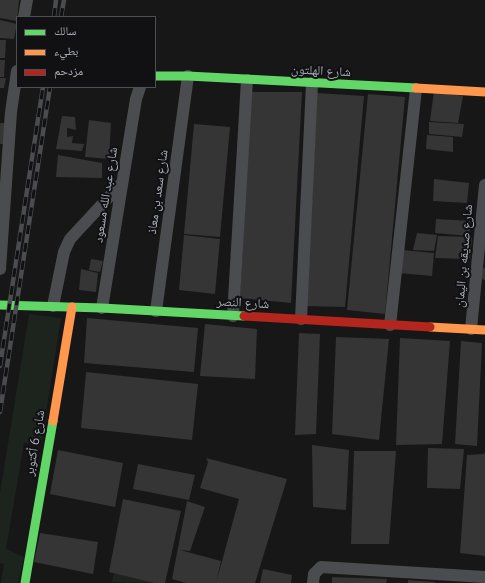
<!DOCTYPE html>
<meta charset="utf-8">
<style>
body{margin:0}
#map{position:relative;width:485px;height:583px;overflow:hidden;background:#171717;font-family:"IBM Plex Sans","Noto Naskh Arabic",sans-serif}
canvas{display:block}
.legend{position:absolute;left:16px;top:16px;width:140px;height:72px;box-sizing:border-box;background:#111113;border:1px solid #4d4f55;margin:0;padding:5px 7px;list-style:none;font-size:12px;color:#a8adb8}
.legend li{display:flex;align-items:center;gap:8px;height:20px}
.legend b{width:20px;border:1px solid #4d4f55}
</style>
<div id="map">
<canvas width="485" height="583"></canvas>
<ul class="legend">
<li><b style="height:5px;background:#63d668"></b>سالك</li>
<li><b style="height:5px;background:#ff974d"></b>بطيء</li>
<li><b style="height:5px;background:#b3261e"></b>مزدحم</li>
</ul>
</div>
<script>
const ctx = document.querySelector('canvas').getContext('2d');
ctx.lineJoin = 'round';
function fillPath(path, color) {
  ctx.fillStyle = color;
  ctx.fill(path, 'evenodd');
}
function strokePath(path, color, width, dash) {
  ctx.strokeStyle = color;
  ctx.lineWidth = width;
  ctx.lineCap = dash ? 'butt' : 'round';
  ctx.setLineDash(dash || []);
  ctx.stroke(path);
}
function write(font, color, halo, rows, align = 'center') {
  ctx.font = font + ' "IBM Plex Sans","Noto Naskh Arabic",sans-serif';
  ctx.lineWidth = 4;
  ctx.setLineDash([]);
  ctx.textBaseline = 'middle';
  ctx.strokeStyle = halo;
  ctx.fillStyle = color;
  for (const [text, x, y, turn = 0] of rows) {
    ctx.save();
    ctx.translate(x, y);
    ctx.rotate((+turn || 0) * Math.PI / 180);
    ctx.textAlign = isNaN(turn) ? turn : align;
    if (halo) ctx.strokeText(text, 0, 0);
    ctx.fillText(text, 0, 0);
    ctx.restore();
  }
}
const green = new Path2D(`
 M29 314 61 318 41 444 24 443 6 549 24 557 18 583H1L4 564 0 563V493Z
 M114 573 154 583 112 582Z`);
const building = new Path2D(`
 M0 0H19L17 21 0 18Z
 M0 20 17 24 14 39 0 38Z
 M0 40H6L5 58H0Z
 M0 60H5L4 77H0Z
 M0 78H6L4 88H0Z
 M434 91 463 96 458 123 430 121Z
 M251 92H302L291 303 240 298Z
 M317 93 364 96 345 307 307 306Z
 M368 94 405 97 385 314 347 310Z
 M62 116 75 117 76 130 67 128V137L73 136 72 143 84 144 82 151 56 149Z
 M89 120 111 123 109 159 85 157Z
 M429 122 464 124 462 137 429 134Z
 M0 123H9L6 144H0Z
 M194 124 230 127 220 237 184 234Z
 M427 135 453 137V152L426 149Z
 M58 155 102 163V178L56 177Z
 M434 179 469 183 467 203 433 201Z
 M436 219 471 221 469 236 435 233Z
 M417 233 437 235 434 251 413 250Z
 M184 235 220 239 215 294 179 290Z
 M438 236 472 237 470 259 435 258Z
 M402 250 434 253 432 276 399 273Z
 M91 259 103 261 100 272 89 270Z
 M479 268H485V280L478 278Z
 M81 269 98 273 96 292 79 290Z
 M87 318 198 328 194 372 84 363Z
 M205 324 257 329 255 379 200 376Z
 M299 333 320 334 316 434 295 435Z
 M336 337 389 339 379 440 332 434Z
 M400 338 450 341 442 444 396 445Z
 M461 341 482 343 477 446 455 444Z
 M86 372 198 384 192 440 81 428Z
 M312 445 349 450 346 510 313 507Z
 M428 448 464 449 460 489 427 488Z
 M58 450 123 463 115 507 50 494Z
 M354 451H396L389 544H351Z
 M485 452V556L460 553 467 455 484 454Z
 M206 458 287 479 255 583H216L239 499 200 488 208 462Z
 M138 464 195 475 189 500 133 489Z
 M123 499 181 511 165 583H154L109 572Z
 M187 501 205 507 190 551 180 550 221 561 216 583H186L172 579Z
 M40 533 98 542 93 574 34 562Z
 M263 569 292 575 291 583H260Z
 M332 577 387 579 386 583H332Z
 M408 580 435 582V583H408Z`);
const street = new Path2D(`
 M24 17 27 0
 M0 269 11 112 17 71
 M53 306 64 252 70 239 122 183
 M102 308 136 99 140 87
 M156 311 188 76
 M233 316 247 80
 M301 319 312 83
 M390 325 416 89
 M471 329 485 185
 M313 583 314 574 321 567 485 577`);
const fast = new Path2D(`
 M155 76H188L416 88
 M0 305 102 308 244 316
 M25 583 53 421`);
const slow = new Path2D(`
 M416 88 485 92
 M430 327 485 330
 M53 421 72 307`);
const jam = new Path2D(`
 M244 316 430 327`);
const rail = new Path2D(`
 M54 17 56 0
 M61 17 64 0
 M0 366 43 87
 M0 412 50 87`);
const streetNames = [
 ["شارع الهلتون",321,71,3],
 ["شارع سعد بن معاذ",158,192,-82],
 ["شارع عبد الله مسعود",106,195,-81],
 ["شارع صديقه بن اليمان",464,256,-85],
 ["شارع النصر",243,303,3],
 ["شارع 6 أكتوبر",35,443,-80]
];
fillPath(green, '#1d241e');
fillPath(building, '#353536');
strokePath(street, '#4b4c50', 12);
strokePath(fast, '#63d668', 9);
strokePath(slow, '#ff974d', 9);
strokePath(jam, '#b3261e', 9);
strokePath(rail, '#4b4c4f', 4.5);
strokePath(rail, '#111113', 3, [9]);
write('13px', '#a8adb8', '#111113', streetNames);
</script>
